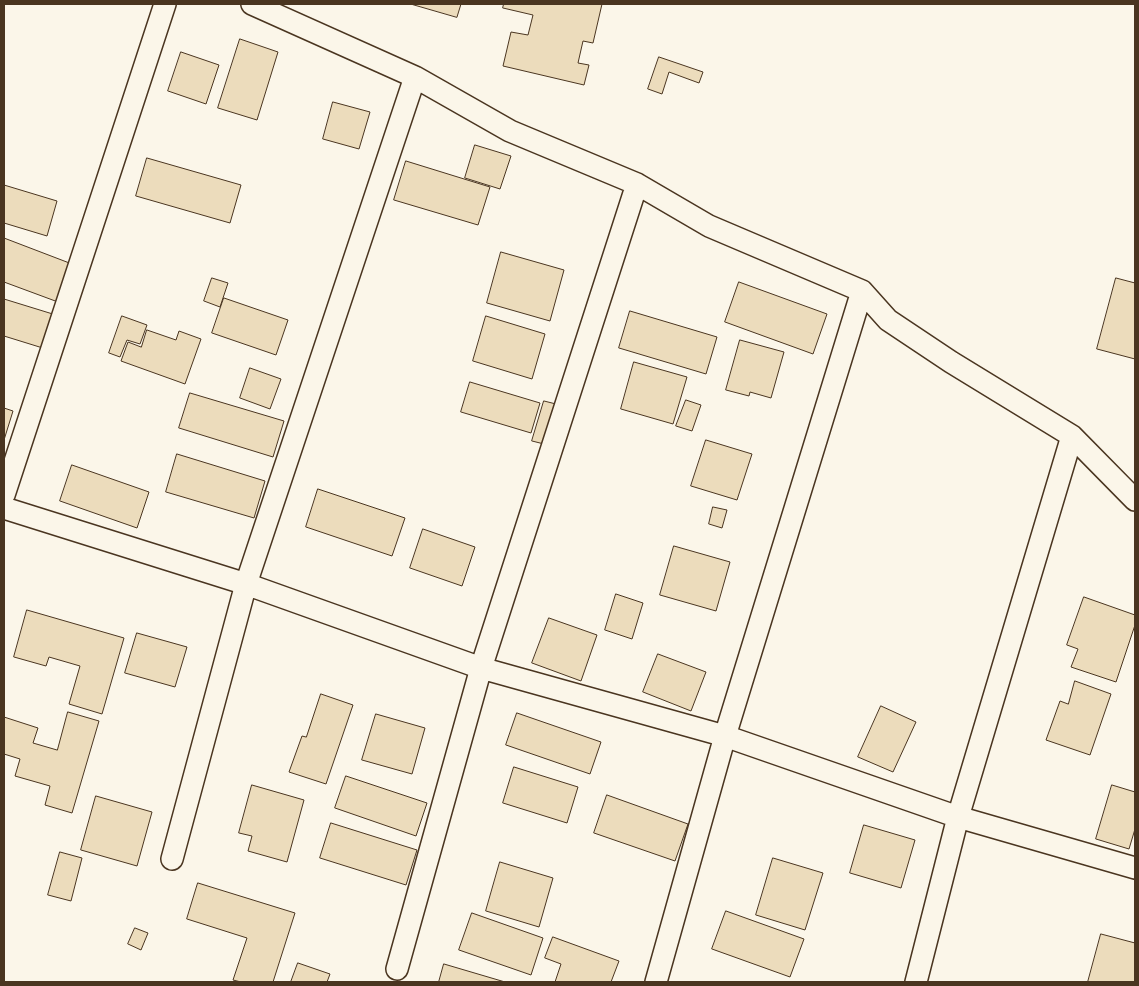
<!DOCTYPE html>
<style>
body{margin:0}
#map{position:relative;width:1139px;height:986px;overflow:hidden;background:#fbf6e9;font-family:"PT Sans",sans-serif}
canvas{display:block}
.frame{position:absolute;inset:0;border:5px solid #4a3520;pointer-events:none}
</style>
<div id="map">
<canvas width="1139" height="986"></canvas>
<div class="frame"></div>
</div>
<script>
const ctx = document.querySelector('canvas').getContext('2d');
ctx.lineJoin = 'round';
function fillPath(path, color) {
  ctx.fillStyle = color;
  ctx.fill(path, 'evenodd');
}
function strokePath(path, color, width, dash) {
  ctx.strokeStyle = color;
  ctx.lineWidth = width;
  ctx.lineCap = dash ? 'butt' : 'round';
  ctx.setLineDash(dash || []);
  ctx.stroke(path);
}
const building = new Path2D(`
 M411 4H461L457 17Z
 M504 4H602L593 43 583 41 578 63 589 65 584 85 503 66 511 32 528 35 533 15 503 8Z
 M240 39 278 52 257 120 218 108Z
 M181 52 219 65 206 104 168 91Z
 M659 57 703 72 699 83 669 72 662 94 648 89Z
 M333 102 370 112 359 149 323 139Z
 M475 145 511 156 500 189 465 178Z
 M147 158 241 185 230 223 136 196Z
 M406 161 490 187 478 225 394 200Z
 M4 185 57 201 47 236 4 223Z
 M4 238 72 264 58 302 4 282Z
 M501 252 564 270 550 321 487 303Z
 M212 278 228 283 220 307 204 301Z
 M1116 278 1135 283V359L1097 349Z
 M739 282 827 314 813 354 725 322Z
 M224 298 288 320 276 355 212 333Z
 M4 299 56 315 46 349 4 336Z
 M630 311 717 337 706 374 619 348Z
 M122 316 147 325 140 344 127 340 120 357 109 353Z
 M486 316 545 334 532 379 473 361Z
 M147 330 176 340 179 331 201 339 185 384 121 361 128 342 141 347Z
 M740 340 784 352 771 398 750 392 749 396 726 390Z
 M634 362 687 377 673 424 621 409Z
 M250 368 281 379 270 409 240 398Z
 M470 382 540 403 531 433 461 412Z
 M190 393 284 421 273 457 179 428Z
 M686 400 701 405 692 431 676 426Z
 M544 401 556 404 544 444 532 441Z
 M4 408 13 411 4 440Z
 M706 440 752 454 737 500 691 486Z
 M177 454 265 481 254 518 166 492Z
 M72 465 149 492 137 528 60 501Z
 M318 489 405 518 392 556 306 527Z
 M713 507 727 510 722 528 709 524Z
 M423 529 475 547 462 586 410 568Z
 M674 546 730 562 716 611 660 595Z
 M616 594 643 603 632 639 605 630Z
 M1084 597 1135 615V625L1116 682 1071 667 1078 649 1067 645Z
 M27 610 124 638 102 714 69 704 80 666 49 657 46 666 14 657Z
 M549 618 597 635 581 681 532 663Z
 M137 633 187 647 175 687 125 673Z
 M658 654 706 672 691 711 643 692Z
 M1075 681 1111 694 1090 755 1046 740 1060 701 1068 704Z
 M321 694 353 705 326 784 289 772 302 736 306 737Z
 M881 706 916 722 893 772 858 757Z
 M68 712 99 721 72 813 45 805 50 786 15 776 20 759 4 754V717L38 728 33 743 57 750Z
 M517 713 601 742 590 774 506 745Z
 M376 714 425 728 412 774 362 760Z
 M514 767 578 787 567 823 503 803Z
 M346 776 427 803 416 836 335 808Z
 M252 785 304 800 287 862 248 851 252 836 239 833Z
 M1112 785 1135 792V829L1129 849 1096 839Z
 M607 795 688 824 675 861 594 833Z
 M96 796 152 812 137 866 81 850Z
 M331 823 417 850 406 885 320 858Z
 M864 825 915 840 901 888 850 873Z
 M60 852 82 858 71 901 48 895Z
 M773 858 823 873 805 930 756 915Z
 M500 862 553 878 539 927 486 911Z
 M198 883 295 913 273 982H241L233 980 247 938 187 919Z
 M726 911 804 939 790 977 712 949Z
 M472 913 543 938 531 975 459 950Z
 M135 928 148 933 141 950 128 944Z
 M1101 934 1135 943V982H1088Z
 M553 937 619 961 611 982H555L561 964 545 958Z
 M298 963 330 974 327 982H291Z
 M444 964 505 982H439Z`);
const minor = new Path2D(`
 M252 4 415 77 510 131 637 184 709 226 862 291 888 320 951 362 1072 436 1135 500
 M4 495 165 4
 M4 508 246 584 481 668 725 736 958 817 1135 868
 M172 859 246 584 415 77
 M397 969 481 668 637 184
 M656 982 725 736 862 291
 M916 982 958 817 1072 436`);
fillPath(building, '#ecdcbc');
strokePath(building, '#4a3520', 1);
strokePath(minor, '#4a3520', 24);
strokePath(minor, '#fbf6e9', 21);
</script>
